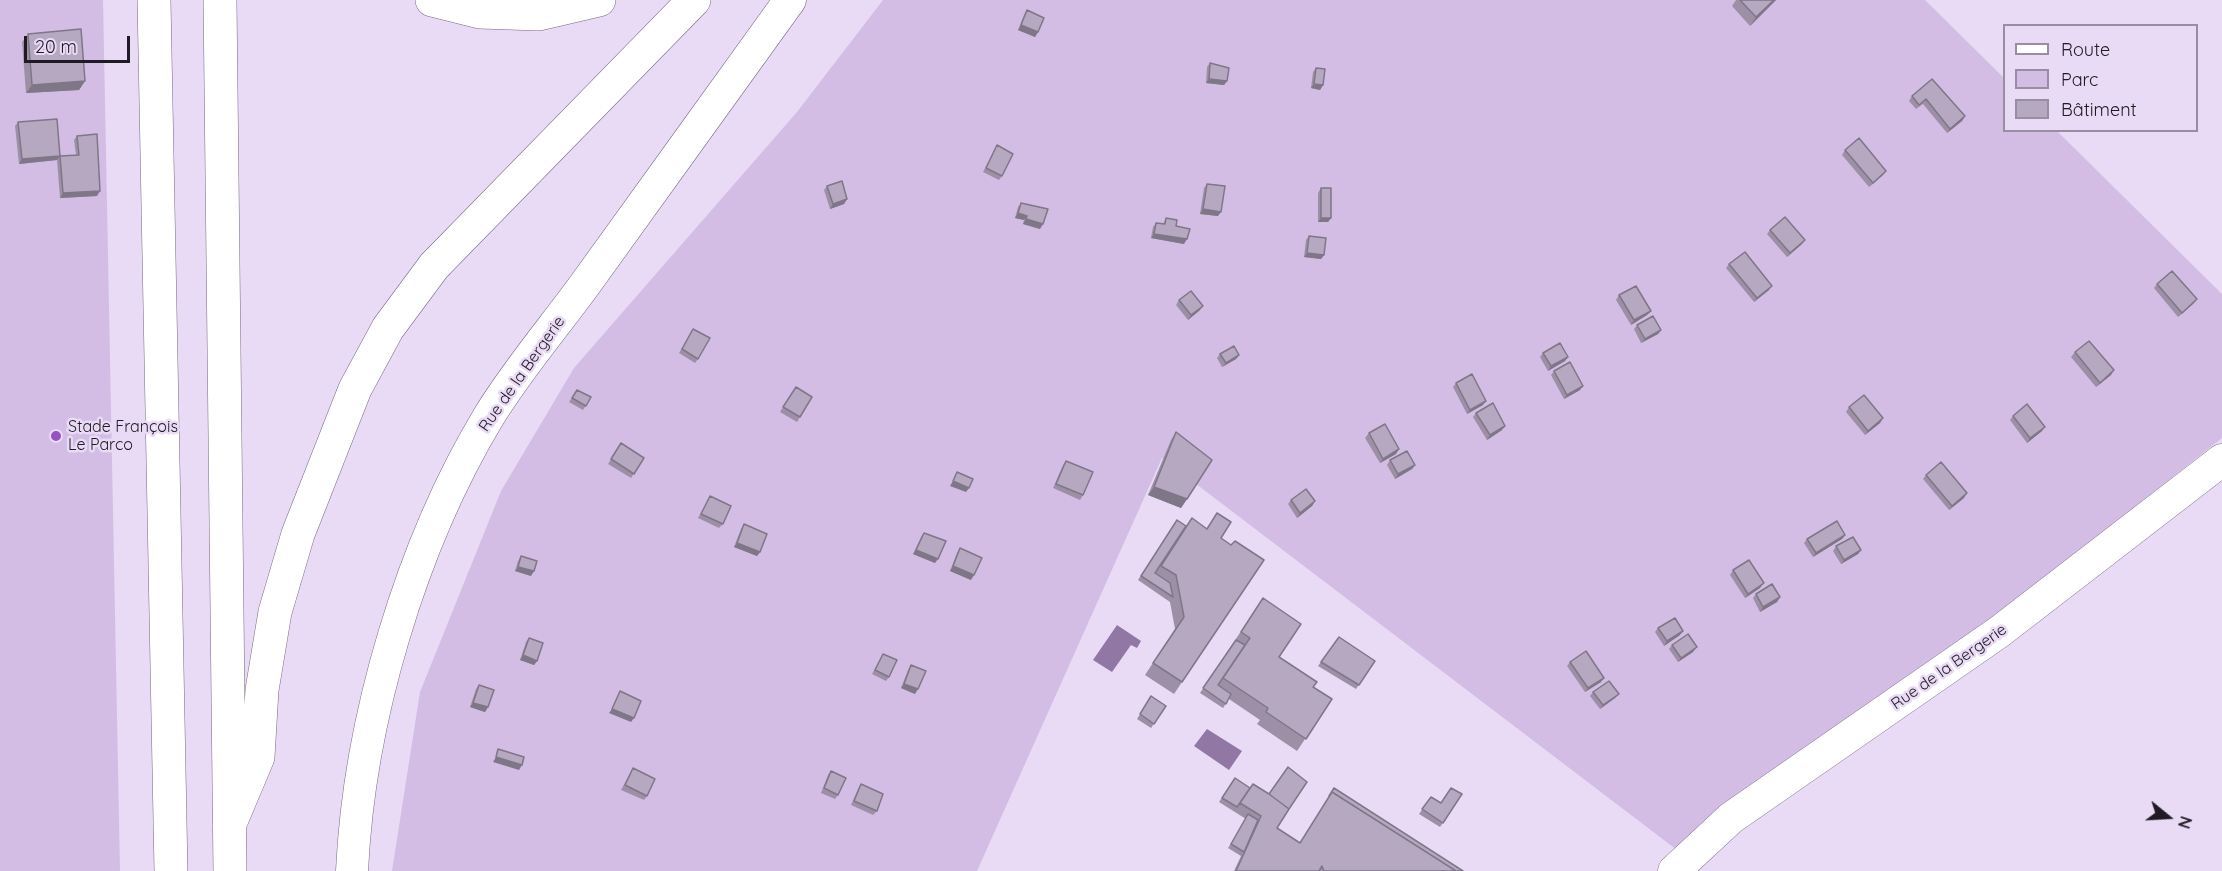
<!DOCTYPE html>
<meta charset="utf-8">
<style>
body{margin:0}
#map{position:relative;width:2222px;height:871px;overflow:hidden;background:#e9daf5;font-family:Quicksand,sans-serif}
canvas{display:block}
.legend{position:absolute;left:2003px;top:24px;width:195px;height:108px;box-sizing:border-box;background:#e9daf5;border:2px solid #988da1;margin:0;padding:8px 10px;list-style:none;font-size:18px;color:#1f1a23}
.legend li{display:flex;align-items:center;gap:12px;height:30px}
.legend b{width:30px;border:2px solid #988da1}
.north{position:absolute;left:2138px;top:787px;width:60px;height:60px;-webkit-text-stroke:4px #e9daf5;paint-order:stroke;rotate:108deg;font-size:16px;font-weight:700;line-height:24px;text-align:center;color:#1f1a23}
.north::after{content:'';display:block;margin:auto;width:21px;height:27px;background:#1f1a23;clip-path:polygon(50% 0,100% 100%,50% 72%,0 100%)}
.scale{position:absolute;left:24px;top:36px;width:106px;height:27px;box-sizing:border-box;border:3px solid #1f1a23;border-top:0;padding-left:8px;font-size:18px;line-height:21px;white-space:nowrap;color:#1f1a23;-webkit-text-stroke:4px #e9daf5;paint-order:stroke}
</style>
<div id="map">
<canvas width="2222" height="871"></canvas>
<ul class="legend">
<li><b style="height:8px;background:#fff"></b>Route</li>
<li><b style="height:16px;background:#d3bde5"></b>Parc</li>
<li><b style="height:16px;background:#b6a8c1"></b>Bâtiment</li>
</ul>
<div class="north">N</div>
<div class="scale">20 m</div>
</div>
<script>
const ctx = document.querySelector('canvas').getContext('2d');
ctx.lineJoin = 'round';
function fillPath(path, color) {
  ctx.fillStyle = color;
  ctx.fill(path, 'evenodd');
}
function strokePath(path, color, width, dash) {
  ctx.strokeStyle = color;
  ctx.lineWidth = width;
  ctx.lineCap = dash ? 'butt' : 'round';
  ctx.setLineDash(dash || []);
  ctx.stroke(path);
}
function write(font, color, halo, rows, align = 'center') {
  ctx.font = font + ' Quicksand,sans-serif';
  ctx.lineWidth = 5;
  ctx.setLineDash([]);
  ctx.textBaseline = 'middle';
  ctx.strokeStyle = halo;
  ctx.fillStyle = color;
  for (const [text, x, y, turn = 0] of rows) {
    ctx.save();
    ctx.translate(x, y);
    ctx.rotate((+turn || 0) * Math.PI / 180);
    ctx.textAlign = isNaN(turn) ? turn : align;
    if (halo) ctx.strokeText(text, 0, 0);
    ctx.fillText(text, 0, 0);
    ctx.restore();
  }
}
const green = new Path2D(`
 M0 0H103L120 871H0Z
 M883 0H1925L2004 78V130L2057 131 2222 294V438L1982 627 1677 850 1162 458 977 871H392L420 692 501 491 574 368 797 112Z`);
const water = new Path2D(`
 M1117 625 1141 641 1137 648 1131 645 1112 672 1093 660Z
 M1207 729 1242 751 1229 770 1194 746Z`);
const street = new Path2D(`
 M352 871C359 721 411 545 489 416 517 370 554 327 586 283 654 189 722 94 790 0
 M1674 871 1731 818 1999 632 2222 460`);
const highway = new Path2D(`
 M154 0 171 871
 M220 0 230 871
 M432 0 480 12 539 14 599 0
 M229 826 258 757 262 690 275 612 298 534 355 389 388 328 434 266 694 0`);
const wall = new Path2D(`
 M1736 0H1776L1750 26 1732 6Z
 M1027 10 1038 32 1035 37 1018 30 1024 15Z
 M28 34 85 81 79 90 26 93 22 42Z
 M1210 63 1227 81 1224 85 1206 83 1207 67Z
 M1316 68 1323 85 1320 90 1311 88 1313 72Z
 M1932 79 1965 116 1962 121 1947 133 1923 104 1916 109 1909 101 1912 96Z
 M18 122 60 156 76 155 74 140 77 136 97 196 60 198 57 160 19 164 15 126Z
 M997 145 1002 176 999 180 983 172Z
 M1845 150 1883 175 1869 187 1842 155Z
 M1207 184 1218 216 1200 214 1204 188Z
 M827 186 847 199 844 204 830 209 824 190Z
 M1321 188 1331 218 1328 222H1318V193Z
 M1021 203 1040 229 1023 224 1024 220 1015 218 1018 207Z
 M1166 218 1176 226 1184 244 1151 238 1153 227 1156 223 1163 224Z
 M1770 230 1802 244 1787 257 1767 234Z
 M1309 236 1324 255 1321 259 1304 257 1306 240Z
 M1729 264 1769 290 1754 302 1726 268Z
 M2157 284 2194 303 2178 317 2154 288Z
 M1619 295 1651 311 1647 315 1631 325 1616 300Z
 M1179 300 1200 310 1188 320 1176 305Z
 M1637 325 1661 330 1658 334 1641 343 1634 329Z
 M693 329 698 359 695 363 679 353Z
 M2075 352 2111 375 2096 387 2071 357Z
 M1543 353 1568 357 1565 361 1548 371 1540 357Z
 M1220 354 1239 355 1236 359 1222 367 1217 358Z
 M1554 371 1580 390 1564 399 1551 375Z
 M1456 383 1483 405 1467 414 1453 387Z
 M796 387 812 397 797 422 780 412Z
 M577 390 591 397 583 410 569 402Z
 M1849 407 1883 418 1880 423 1865 435 1846 412Z
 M1476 413 1502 430 1487 440 1473 417Z
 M2013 416 2042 431 2027 443 2010 420Z
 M1176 432 1187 499 1181 508 1148 495 1171 440Z
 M1369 433 1396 454 1380 463 1365 438Z
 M621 443 644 458 631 478 608 464Z
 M1390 460 1415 465 1412 469 1395 479 1387 465Z
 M1066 461 1083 495 1080 500 1053 488 1063 465Z
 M1926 475 1964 498 1949 510 1923 479Z
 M710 496 723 524 719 528 698 518Z
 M1291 500 1315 501 1312 506 1297 518 1288 504Z
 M1217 513 1221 538 1231 545 1264 560 1174 694 1145 675 1175 629 1170 602 1138 580 1177 520 1186 526 1207 529Z
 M744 524 760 552 757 556 734 547 741 529Z
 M924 533 935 563 913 554 921 537Z
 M1845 535 1842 539 1813 557 1804 543 1807 539Z
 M1836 546 1861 550 1858 554 1841 564 1833 551Z
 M960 548 971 580 950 571 957 553Z
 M521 556 531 576 515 571 518 561Z
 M1733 570 1760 588 1745 598 1730 575Z
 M1756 594 1780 597 1777 602 1760 612 1753 598Z
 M1263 598 1279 657 1313 687 1332 699 1297 751 1257 724 1260 720 1229 699 1223 708 1200 693Z
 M1658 628 1680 635 1664 646 1655 632Z
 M1339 637 1375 661 1356 689 1318 666Z
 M529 638 537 661 534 665 520 660 526 642Z
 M1672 645 1693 652 1678 662 1669 649Z
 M883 654 889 677 886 681 872 674Z
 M1570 662 1601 682 1585 692 1567 666Z
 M911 665 915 694 901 688 908 670Z
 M479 685 488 707 485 712 470 707 476 689Z
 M1593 692 1619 694 1615 698 1600 709 1590 696Z
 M1151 696 1166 706 1151 728 1137 719Z
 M633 768 647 796 644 800 621 790Z
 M831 771 838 795 835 799 821 793 828 775Z
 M1235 778 1277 828 1299 842 1463 871H1234L1241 856 1228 848 1246 819 1219 802Z
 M861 784 877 811 873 815 851 805 858 789Z
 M1462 794 1440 827 1419 814 1431 797 1441 803Z`);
const shadedWall = new Path2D(`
 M1774 0H1776L1750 26 1756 17Z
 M1021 25 1038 32 1035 37 1018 30Z
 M1209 79 1227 81 1224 85 1206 83Z
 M85 81 79 90 26 93 32 85Z
 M1314 84 1323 85 1320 90 1311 88Z
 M1965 116 1962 121 1947 133 1950 129Z
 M60 156 57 160 19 164 22 159Z
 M1886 171 1883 175 1869 187 1873 183Z
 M100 191 97 196 60 198 63 193Z
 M847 199 844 204 830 209 833 204Z
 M1203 209 1221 212 1218 216 1200 214Z
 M1018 213 1027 216 1024 220 1015 218Z
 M1321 218H1331L1328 222H1318Z
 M1026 219 1043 224 1040 229 1023 224Z
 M1154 234 1187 239 1184 244 1151 238Z
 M1805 240 1802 244 1787 257 1790 253Z
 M1307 253 1324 255 1321 259 1304 257Z
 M1772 286 1769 290 1754 302 1757 298Z
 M2197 299 2194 303 2178 317 2182 313Z
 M1203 306 1200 310 1188 320 1191 315Z
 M1651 311 1647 315 1631 325 1634 320Z
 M1661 330 1658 334 1641 343 1645 339Z
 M1239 355 1236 359 1222 367 1226 363Z
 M1568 357 1565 361 1548 371 1551 366Z
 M2114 370 2111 375 2096 387 2100 383Z
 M1583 386 1580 390 1564 399 1567 395Z
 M1486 401 1483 405 1467 414 1470 410Z
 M1883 418 1880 423 1865 435 1868 431Z
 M1505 426 1502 430 1487 440 1490 435Z
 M2045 427 2042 431 2027 443 2030 438Z
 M1399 449 1396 454 1380 463 1383 459Z
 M1415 465 1412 469 1395 479 1398 474Z
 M953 481 969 488 966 492 950 486Z
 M1154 487 1187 499 1181 508 1148 495Z
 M1967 493 1964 498 1949 510 1952 506Z
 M1315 501 1312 506 1297 518 1300 513Z
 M1845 535 1842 539 1813 557 1816 553Z
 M737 543 760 552 757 556 734 547Z
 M916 550 938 559 935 563 913 554Z
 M1861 550 1858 554 1841 564 1844 560Z
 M953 566 974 575 971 580 950 571Z
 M518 567 534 571 531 576 515 571Z
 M1764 583 1760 588 1745 598 1748 594Z
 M1780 597 1777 602 1760 612 1763 607Z
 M1683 631 1680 635 1664 646 1667 641Z
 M1697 647 1693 652 1678 662 1681 658Z
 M523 655 537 661 534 665 520 660Z
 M1604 678 1601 682 1585 692 1588 688Z
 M904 684 918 689 915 694 901 688Z
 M1619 694 1615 698 1600 709 1603 705Z
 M473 703 488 707 485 712 470 707Z
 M612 709 634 718 631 722 609 713Z
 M496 757 522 765 519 770 493 762Z`);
const building = new Path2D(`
 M1740 0H1774L1756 17Z
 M1027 10 1044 18 1038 32 1021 25Z
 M81 29 85 81 32 85 28 34Z
 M1210 63 1229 68 1227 81 1209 79Z
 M1316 68 1325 69 1323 85 1314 84Z
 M1932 79 1965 116 1950 129 1926 99 1919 105 1912 96Z
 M57 119 60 156 79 155 77 136 97 134 100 191 63 193 60 156 22 159 18 122Z
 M1859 138 1886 171 1873 183 1845 150Z
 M997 145 1013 154 1002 176 986 168Z
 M842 181 847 199 833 204 827 186Z
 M1207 184 1225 186 1221 212 1203 209Z
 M1321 188H1331V218H1321Z
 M1021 203 1048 209 1043 224 1026 219 1027 216 1018 213Z
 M1785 217 1805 240 1790 253 1770 230Z
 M1166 218 1177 220 1176 226 1190 229 1187 239 1154 234 1156 223 1165 224Z
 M1309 236 1326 238 1324 255 1307 253Z
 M1745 252 1772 286 1757 298 1729 264Z
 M2172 271 2197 299 2182 313 2157 284Z
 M1636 286 1651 311 1634 320 1619 295Z
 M1191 291 1203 306 1191 315 1179 300Z
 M1653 316 1661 330 1645 339 1637 325Z
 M693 329 710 338 698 359 682 349Z
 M2089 341 2114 370 2100 383 2075 352Z
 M1560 343 1568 357 1551 366 1543 353Z
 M1234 346 1239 355 1226 363 1220 354Z
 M1570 362 1583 386 1567 395 1554 371Z
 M1472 374 1486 401 1470 410 1456 383Z
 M796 387 812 397 800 417 783 407Z
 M577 390 591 397 586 406 572 398Z
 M1864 395 1883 418 1868 431 1849 407Z
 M1493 403 1505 426 1490 435 1476 413Z
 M2027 404 2045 427 2030 438 2013 416Z
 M1385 424 1399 449 1383 459 1369 433Z
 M1176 432 1212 460 1187 499 1154 487Z
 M621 443 644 458 634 474 611 459Z
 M1407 451 1415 465 1398 474 1390 460Z
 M1066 461 1093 472 1083 495 1056 484Z
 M1941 462 1967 493 1952 506 1926 475Z
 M957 472 973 479 969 488 953 481Z
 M1306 489 1315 501 1300 513 1291 500Z
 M710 496 731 506 723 524 701 514Z
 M1217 513 1231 522 1221 538 1231 545 1235 541 1264 560 1182 682 1153 663 1184 617 1176 575 1161 566 1192 518 1207 529Z
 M1177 520 1186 526 1155 573 1170 583 1173 597 1141 576Z
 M1837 521 1845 535 1816 553 1807 539Z
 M744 524 767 534 760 552 737 543Z
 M924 533 946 541 938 559 916 550Z
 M1853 537 1861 550 1844 560 1836 546Z
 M960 548 982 558 974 575 953 566Z
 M521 556 537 561 534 571 518 567Z
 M1749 560 1764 583 1748 594 1733 570Z
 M1772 584 1780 597 1763 607 1756 594Z
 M1263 598 1301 624 1279 657 1317 682 1313 687 1332 699 1306 739 1266 712 1268 708 1223 678 1250 638 1241 632Z
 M1675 618 1683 631 1667 641 1658 628Z
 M1688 634 1697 647 1681 658 1672 645Z
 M1339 637 1375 661 1359 685 1321 662Z
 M529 638 543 643 537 661 523 655Z
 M1236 640 1245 645 1218 685 1231 694 1226 704 1203 688Z
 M1586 651 1604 678 1588 688 1570 662Z
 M883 654 897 660 889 677 875 670Z
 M911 665 926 671 918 689 904 684Z
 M1609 681 1619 694 1603 705 1593 692Z
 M479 685 494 690 488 707 473 703Z
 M620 691 641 701 634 718 612 709Z
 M1151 696 1166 706 1154 724 1140 714Z
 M498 749 524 757 522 765 496 757Z
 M1288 767 1307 782 1289 809 1269 794Z
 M633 768 655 779 647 796 625 785Z
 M831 771 846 778 838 795 824 788Z
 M1235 778 1250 788 1237 807 1222 798Z
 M861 784 883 794 877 811 854 801Z
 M1253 784 1269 794 1289 809 1277 828 1300 843 1332 792 1456 871H1324L1322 866 1319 871H1236L1261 816 1240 803Z
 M1334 788 1463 871H1456L1332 792 1329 796Z
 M1451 788 1462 794 1443 823 1422 809 1431 797 1441 803Z
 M1248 814 1258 820 1244 852 1231 844Z`);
const markers = [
 [56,436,6,"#9751c4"]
];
const streetNames = [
 ["Rue de la Bergerie",522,374,-55],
 ["Rue de la Bergerie",1949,667,-35]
];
const poiNames = [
 ["Stade François",68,427],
 ["Le Parco",68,445]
];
fillPath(green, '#d3bde5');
fillPath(water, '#9178a4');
strokePath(street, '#766980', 33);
strokePath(highway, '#766980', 34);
strokePath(street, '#fff', 32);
strokePath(highway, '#fff', 33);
fillPath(wall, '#9d90a6');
fillPath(shadedWall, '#7f7687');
fillPath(building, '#b6a8c1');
strokePath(building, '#7f7687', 1.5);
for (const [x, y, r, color] of markers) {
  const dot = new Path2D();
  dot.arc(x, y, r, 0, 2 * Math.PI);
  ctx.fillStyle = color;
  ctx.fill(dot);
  strokePath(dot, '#e9daf5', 2);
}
write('16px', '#1f1a23', '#e9daf5', streetNames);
write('16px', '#1f1a23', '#e9daf5', poiNames, 'left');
</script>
